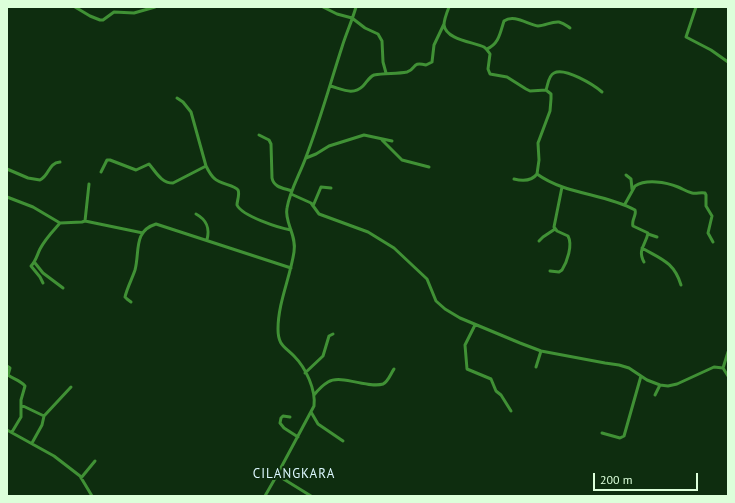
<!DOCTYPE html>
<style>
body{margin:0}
#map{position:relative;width:735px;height:503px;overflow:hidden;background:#0e2d0f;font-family:"PT Sans",sans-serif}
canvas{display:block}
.frame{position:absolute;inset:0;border:8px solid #dcffda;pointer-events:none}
.scale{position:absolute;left:593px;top:473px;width:105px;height:18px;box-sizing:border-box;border:2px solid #dcffda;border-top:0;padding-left:5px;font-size:12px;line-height:14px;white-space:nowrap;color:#dcffda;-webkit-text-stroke:3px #0e2d0f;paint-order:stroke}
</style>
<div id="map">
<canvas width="735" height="503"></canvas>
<div class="frame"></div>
<div class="scale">200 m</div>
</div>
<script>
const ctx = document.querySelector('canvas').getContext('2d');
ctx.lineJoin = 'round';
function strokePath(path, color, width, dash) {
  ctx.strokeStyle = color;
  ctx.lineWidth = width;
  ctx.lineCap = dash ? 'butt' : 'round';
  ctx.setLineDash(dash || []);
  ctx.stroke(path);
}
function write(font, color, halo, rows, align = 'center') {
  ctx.font = font + ' "PT Sans",sans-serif';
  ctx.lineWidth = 4;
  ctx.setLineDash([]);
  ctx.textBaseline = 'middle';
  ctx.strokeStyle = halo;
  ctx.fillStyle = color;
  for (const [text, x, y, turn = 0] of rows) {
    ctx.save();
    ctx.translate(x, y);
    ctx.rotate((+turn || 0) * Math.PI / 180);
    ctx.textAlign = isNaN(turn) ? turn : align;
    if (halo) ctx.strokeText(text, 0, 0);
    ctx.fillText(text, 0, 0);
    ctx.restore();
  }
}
const minor = new Path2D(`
 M75 7 90 16 100 20H103L114 12 134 13 155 7
 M323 7 337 14 352 18 365 28 378 34 382 41 383 62 386 73
 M449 7C447 12 444 20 444 25 446 40 474 42 484 47 487 49 488 51 490 54L488 69 490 74 507 77 526 89 530 91 546 90 551 94V99L550 111 538 143 539 160 537 174C566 195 604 193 635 210 637 215 631 220 633 226L648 233C646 245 637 249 644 262
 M696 7 686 37 711 50 728 62
 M487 49C499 44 500 33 504 21 514 14 527 24 538 26 545 26 552 21 559 22 564 23 567 26 570 28
 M330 86C342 89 353 96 363 86 367 82 369 77 374 75 385 73 397 74 407 72 417 69 411 61 426 65L432 62 434 45 444 24
 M546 90C548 85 548 76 554 73 565 67 594 85 602 92
 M177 98 183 102 191 112 206 166
 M259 135 269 140 271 144 272 178C274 188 284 188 292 191
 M382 140 402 160 429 167
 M306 158 316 154 329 146 364 135 392 141
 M7 169 28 178 40 180C50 175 48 163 60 162
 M101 172 107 160H110L136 170 149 164C156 172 161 183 173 183L206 166C208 170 211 176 215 179 220 184 235 185 238 190 240 194 237 201 237 205 242 216 279 228 291 230
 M626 175 631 179 632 189
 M514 179C522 181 531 182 537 174
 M291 194 311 203 319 214 368 232 394 248 427 279 436 301 445 309 460 318 520 343 541 351 605 363 619 365 629 368 647 380 660 385 668 386 677 384 714 367 723 368 728 376
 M7 197 33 207 60 223 82 222 85 221 143 233
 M625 204 635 186C646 179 666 182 678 187 683 189 687 192 692 193 697 194 700 192 705 193L706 195V206L712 216 708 233 713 242
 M313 206 321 187 331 188
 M196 214C207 220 210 228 207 240
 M85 221 89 184
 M648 234 657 237
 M539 241 543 237 555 229
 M642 248C661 259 674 262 681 285
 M35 263 43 273 63 288
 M550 271 559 272 562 270C567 262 573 245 568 236L557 231 554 227 562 187
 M43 283 40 277 31 266C36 261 37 255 40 249 45 239 53 231 60 223
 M131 302 127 299 125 297C127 288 132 279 135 270 140 252 133 231 156 224L291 268
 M475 325 465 345 467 369 491 379 496 391 501 395 511 411
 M7 366 10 368 8 375C13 379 20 380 25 386L21 400V405L44 416
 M536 367 541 351
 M723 368 728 352
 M305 373 323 356 329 336 333 334
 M314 395C318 390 323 385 328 382 341 374 369 389 383 384 388 382 391 373 394 369
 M655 395 660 385
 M311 412 318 424 343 441
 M290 417 283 416 281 418 280 423 284 428 298 437
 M7 430 54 456 80 476 92 496
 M12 432 21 417V405
 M602 433 620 438 624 436 641 376
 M32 443 42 425 44 416 71 387
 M277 475 311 496
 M81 478 95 461
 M265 496 277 475 314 406C316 390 306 368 294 356 284 346 278 345 278 329 278 303 290 278 294 252 297 235 284 222 287 208 290 190 300 174 306 157 320 121 330 84 342 47 346 34 352 21 356 7`);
const quarterNames = [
 ["CILANGKARA",294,474]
];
strokePath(minor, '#409135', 3);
ctx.letterSpacing = '1px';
write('13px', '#dcf8ff', '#0e2d0f', quarterNames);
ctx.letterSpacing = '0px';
</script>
